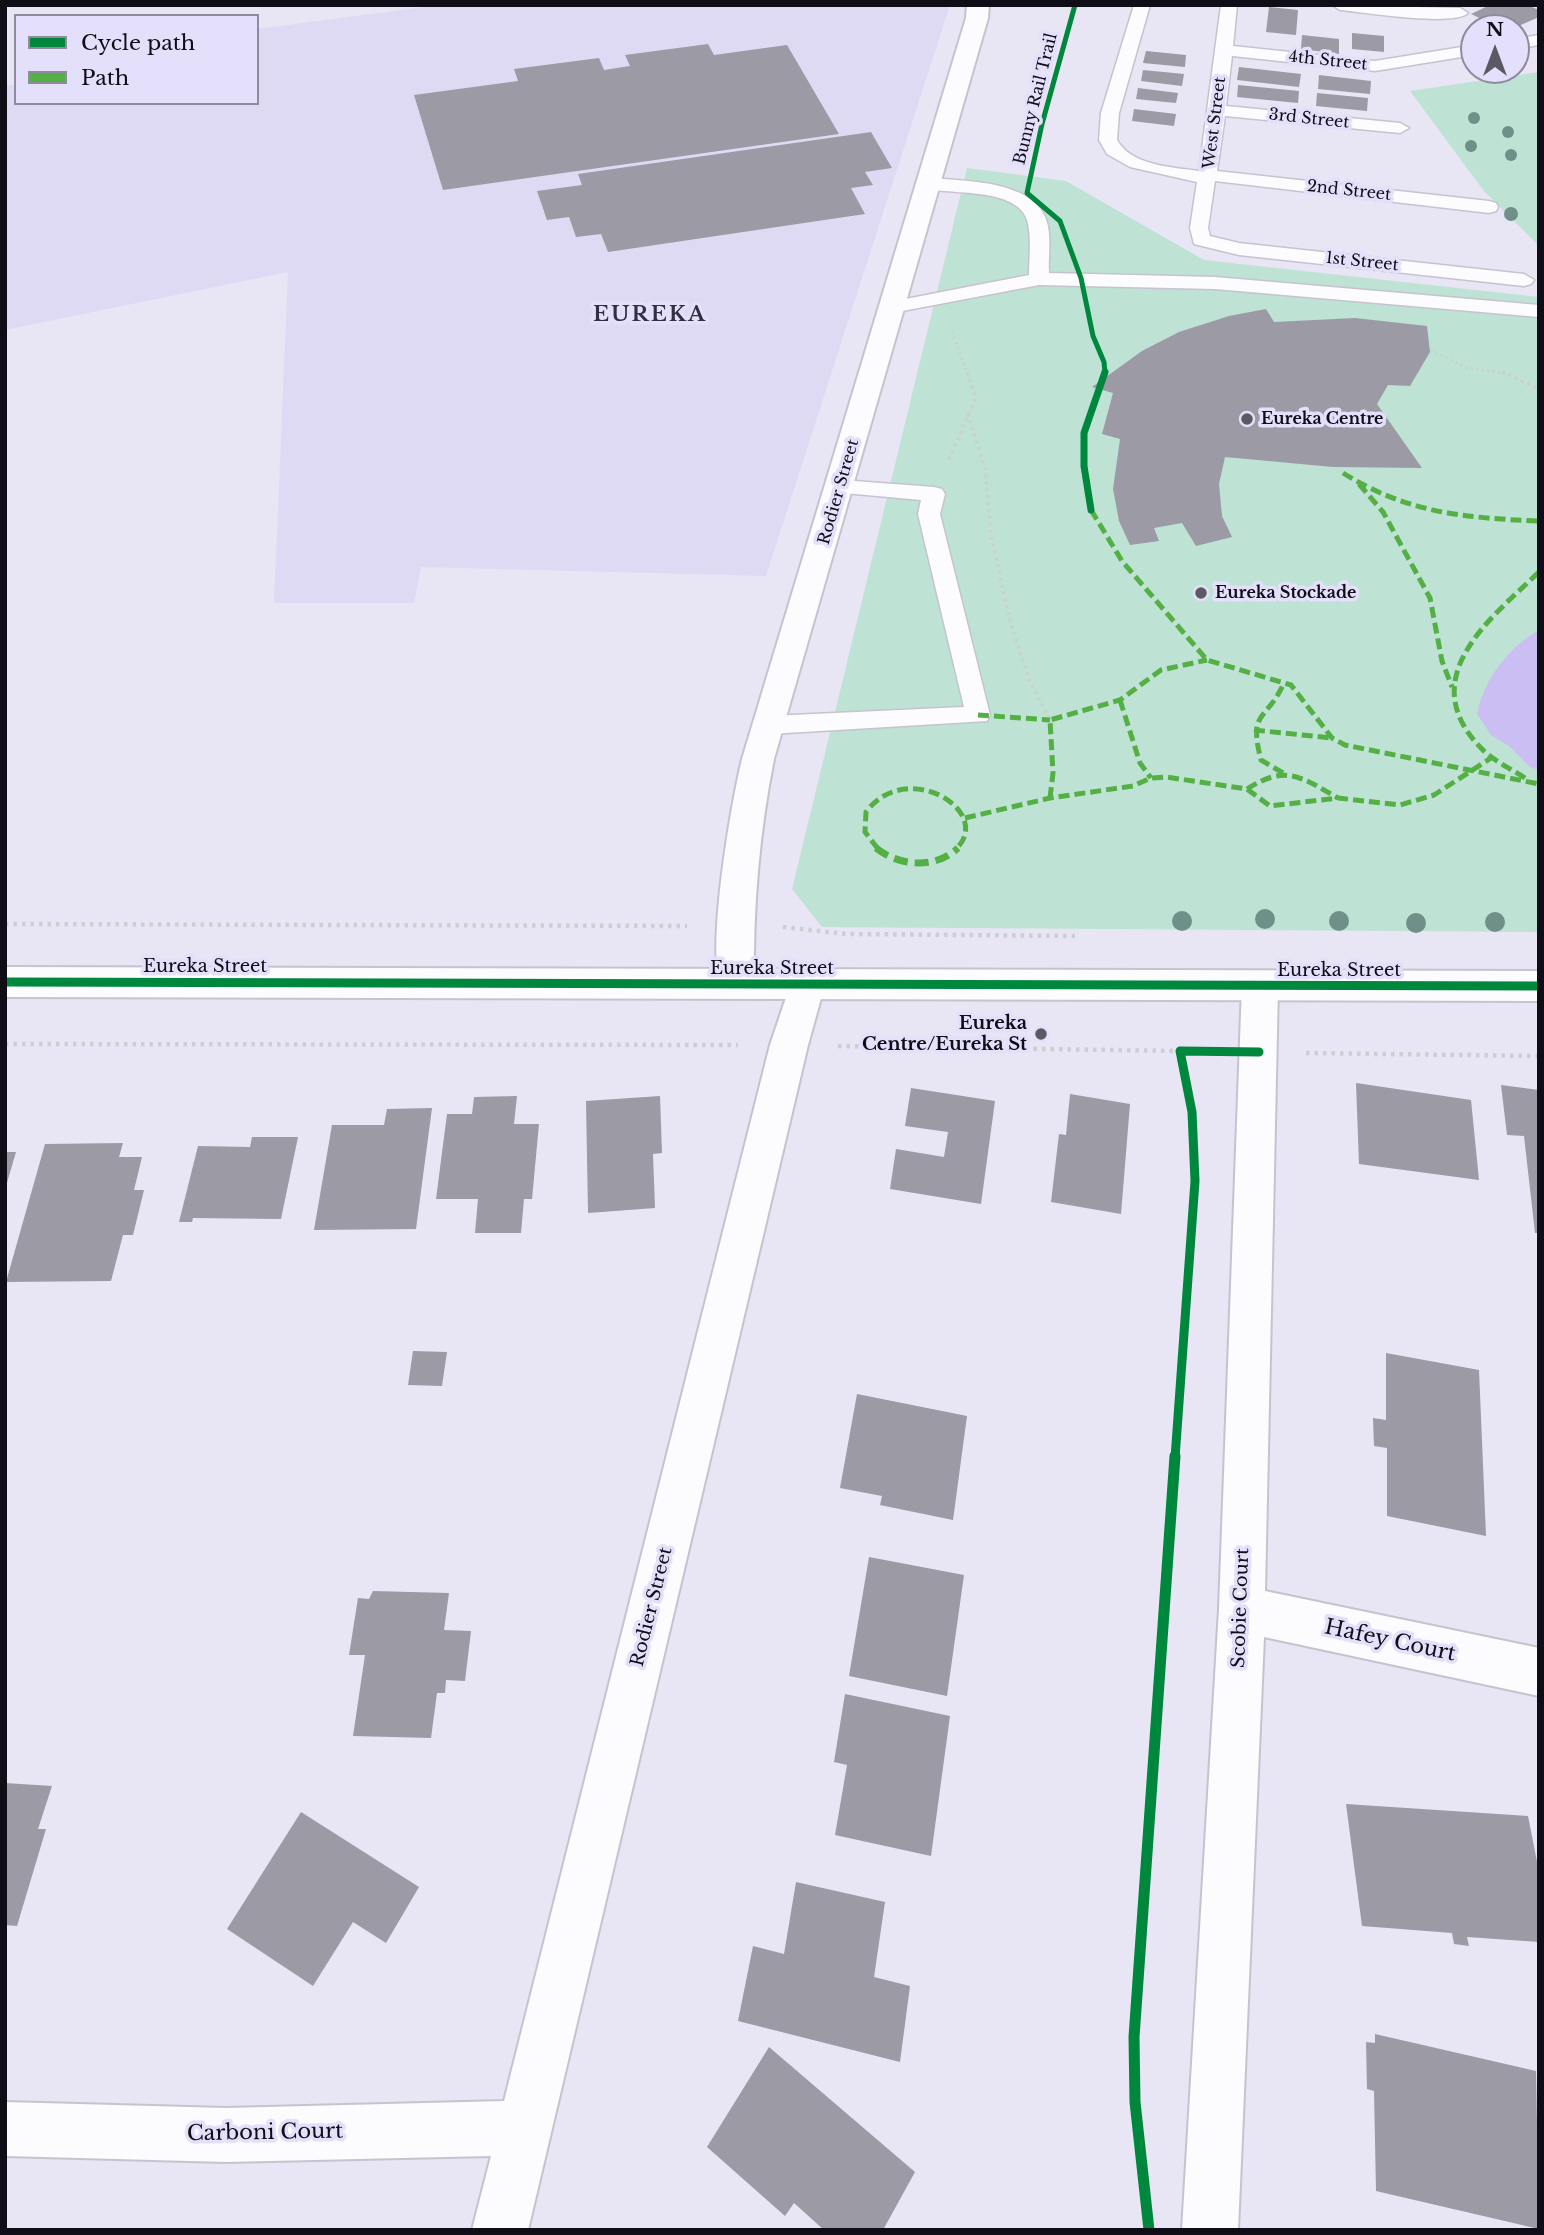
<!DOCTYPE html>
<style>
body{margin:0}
#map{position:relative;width:1544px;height:2235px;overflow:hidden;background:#e8e5f4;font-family:"Libre Baskerville",serif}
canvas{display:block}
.frame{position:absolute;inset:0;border:7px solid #0f0d16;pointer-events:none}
.legend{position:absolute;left:14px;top:14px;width:245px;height:91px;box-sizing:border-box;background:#e4dffa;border:2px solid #8f8b9f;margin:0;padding:9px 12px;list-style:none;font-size:21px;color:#0f0d16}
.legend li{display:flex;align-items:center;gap:14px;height:35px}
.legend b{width:35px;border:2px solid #8f8b9f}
.north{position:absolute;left:1460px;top:14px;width:70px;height:70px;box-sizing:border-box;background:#e4dffa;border:2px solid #8f8b9f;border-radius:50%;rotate:0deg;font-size:19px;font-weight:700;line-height:28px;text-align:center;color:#0f0d16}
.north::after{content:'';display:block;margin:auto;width:24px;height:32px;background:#5b5964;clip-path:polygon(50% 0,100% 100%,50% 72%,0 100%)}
</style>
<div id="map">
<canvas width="1544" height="2235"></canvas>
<div class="frame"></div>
<ul class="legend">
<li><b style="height:9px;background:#00873e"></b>Cycle path</li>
<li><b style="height:9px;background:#54b045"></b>Path</li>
</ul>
<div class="north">N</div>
</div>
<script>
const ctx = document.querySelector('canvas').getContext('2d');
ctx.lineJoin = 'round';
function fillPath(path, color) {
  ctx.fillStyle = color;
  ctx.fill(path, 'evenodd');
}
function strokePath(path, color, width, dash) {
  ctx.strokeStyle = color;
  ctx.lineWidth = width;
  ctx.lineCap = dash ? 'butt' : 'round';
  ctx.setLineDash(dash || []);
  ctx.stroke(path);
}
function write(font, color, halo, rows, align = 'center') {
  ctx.font = font + ' "Libre Baskerville",serif';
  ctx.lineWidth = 7;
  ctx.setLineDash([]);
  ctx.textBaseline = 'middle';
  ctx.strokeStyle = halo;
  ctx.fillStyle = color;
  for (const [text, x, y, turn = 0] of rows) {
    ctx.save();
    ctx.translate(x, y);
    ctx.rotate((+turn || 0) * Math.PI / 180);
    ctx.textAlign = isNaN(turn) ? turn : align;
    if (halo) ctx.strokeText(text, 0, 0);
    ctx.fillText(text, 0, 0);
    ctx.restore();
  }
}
const built = new Path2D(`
 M439 5H950L766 576 421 567 414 603H274L288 272 5 330V86L16 84V103H257V29Z`);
const green = new Path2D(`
 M1539 72V246L1484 191 1410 91Z
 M967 168 1066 181 1204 260 1539 297V932L822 927 792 889Z`);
const water = new Path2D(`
 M1539 630V770L1530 767 1509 746 1491 735 1477 714C1484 679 1508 648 1539 630Z`);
const building = new Path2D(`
 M1490 5H1527L1539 10V17L1514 28H1501L1471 14Z
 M1269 7 1298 10 1296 35 1266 32Z
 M1352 33 1384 36V52L1352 49Z
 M1302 35 1339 39V54L1301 49Z
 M708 44 714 55 787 45 839 134 443 190 414 95 518 81 514 69 599 58 604 70 630 66 625 55Z
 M1146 51 1186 55 1185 67 1143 63Z
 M1239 67 1301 74 1299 87 1237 80Z
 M1143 70 1184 74 1182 86 1141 81Z
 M1319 75 1371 81 1370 94 1318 89Z
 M1238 85 1299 91 1298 103 1237 97Z
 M1138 88 1178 93 1176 103 1136 99Z
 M1317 93 1368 98 1367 111 1316 106Z
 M1134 109 1176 114 1174 126 1132 121Z
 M871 132 892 168 865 172 873 185 851 188 865 214 608 252 601 234 576 237 569 217 547 220 537 191 582 185 578 174Z
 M1266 309 1274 322 1355 318 1427 326 1430 352 1410 386 1388 385 1377 404 1422 468 1333 467 1225 457 1219 484 1222 516 1232 537 1196 546 1182 523 1154 528 1159 541 1130 545 1119 521 1113 489 1120 439 1102 434 1113 393 1092 387 1142 351 1179 332 1229 316Z
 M1356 1083 1471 1100 1479 1180 1359 1164Z
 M1501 1085 1539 1090V1233H1535L1524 1136 1507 1135Z
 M911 1088 995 1101 981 1204 890 1189 896 1149 944 1157 948 1132 905 1126Z
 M1070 1094 1130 1104 1121 1214 1051 1202 1059 1134 1066 1135Z
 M517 1096 514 1124H539L532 1199H524L521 1233H475L478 1199H436L447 1114H472L474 1097Z
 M660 1096 662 1153 653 1154 655 1208 588 1213 586 1101Z
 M432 1108 416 1229 314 1230 332 1125H384L387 1109Z
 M252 1137H298L281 1219 193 1218 192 1222H179L198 1146 250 1147Z
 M123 1143 119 1157H142L134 1190H144L133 1235H123L111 1281 6 1282 45 1144Z
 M5 1152H16L6 1186H5Z
 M413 1351 447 1352 442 1386 408 1385Z
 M1386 1353 1479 1370 1486 1536 1387 1516V1448L1374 1446 1373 1418 1386 1420Z
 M857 1394 967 1416 953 1520 880 1505 882 1496 840 1488Z
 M869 1557 964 1575 947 1696 849 1676Z
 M373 1591 449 1593 444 1630 471 1631 465 1681 446 1680 445 1693H437L431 1738 353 1736 365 1655H349L358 1598 369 1599Z
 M845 1694 950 1716 931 1856 835 1835 847 1765 834 1762Z
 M5 1783 52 1786 38 1829H46L17 1926 5 1925Z
 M1346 1804 1528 1816 1539 1872V1942L1467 1937 1469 1946 1454 1944 1452 1933 1362 1926Z
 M301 1812 419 1887 386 1943 353 1922 313 1986 227 1929Z
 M796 1882 885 1902 874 1977 910 1986 900 2062 738 2021 753 1946 784 1954Z
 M1375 2034 1536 2071 1539 2229 1376 2191 1374 2091 1367 2089 1366 2042 1375 2043Z
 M769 2047 915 2172 883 2230H824L794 2203 785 2216 707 2147Z`);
const pathFar2 = new Path2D(`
 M952 332 967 373
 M1431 350 1467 368 1506 373`);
const pathFar1 = new Path2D(`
 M1502 372 1539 389
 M968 414 985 468 991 535 1010 621 1029 679 1050 720
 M949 459 976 397 967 372`);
const path = new Path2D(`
 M5 924 687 926
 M783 927 846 934 1075 936
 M5 1044 738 1045
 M838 1046 1180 1051
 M1306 1053 1539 1056`);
const service = new Path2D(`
 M1134 5H1150L1119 113 1117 140C1132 166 1172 167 1199 171L1221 5H1237L1233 46 1375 61 1474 45V55L1375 71 1232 56 1226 106 1400 123 1409 128 1400 133 1225 116 1217 171 1489 201 1496 203 1498 207 1496 211 1489 213 1215 181 1208 228 1210 236 1239 243 1524 274 1534 280 1531 284 1524 286 1239 255 1194 244 1190 228 1197 182 1130 167 1107 154 1099 140 1101 113Z
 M1332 5 1460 8 1468 13C1454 27 1363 12 1340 10Z
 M1539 35V45L1516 49V39Z
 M929 178C963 181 1032 180 1046 219 1052 236 1048 256 1049 273L1215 277 1539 305V317L1215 289 1039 285 892 313 885 311 882 307 885 303 1029 275C1029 258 1032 237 1027 220 1017 187 949 195 922 188L920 184Z
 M841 480 934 487 942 489 945 494 940 514 990 715 987 721 770 734 761 731 758 725 761 719 770 716 964 707 918 514 921 500 833 492 830 487 833 482Z`);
const minor = new Path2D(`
 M967 5H989L988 18 774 759C759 834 753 908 754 984L749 994 736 999 723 994C704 957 731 804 742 759L966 18Z
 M807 969 820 974 825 984 808 1045 528 2230H472L491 2156 226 2162 5 2156V2102L226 2108 504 2101 770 1045 794 974Z
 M1260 971 1273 976 1278 986 1265 1591 1539 1648V1696L1264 1637 1238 2230H1182L1219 1609 1242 986 1247 976Z`);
const tertiary = new Path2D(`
 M5 967 1539 971V1001L5 997Z`);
const quietFar1 = new Path2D(`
 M1343 473C1407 513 1465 518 1539 521
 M1359 484 1383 512 1430 598 1442 661 1452 687
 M1091 510 1122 561 1207 660 1291 685 1332 738 1345 745 1539 784
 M1120 700 1140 763 1151 778
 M978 715 1050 720
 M1254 730 1332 738
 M1283 773 1261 760C1248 709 1266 723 1284 683
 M1525 778C1510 768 1493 761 1481 748 1413 678 1490 619 1539 572
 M1247 789C1286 764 1301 777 1338 798
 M1050 798 1053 773 1050 720 1120 700 1161 670 1207 660
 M965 818 1050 798 1133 786 1151 778 1166 777 1247 789 1270 806 1338 798 1400 805 1434 795 1491 758
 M878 849 865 832 866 812C907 757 995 812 956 849`);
const quiet = new Path2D(`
 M876 848C900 867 936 869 958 848`);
const cyclewayFar3 = new Path2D(`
 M1075 5 1042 124 1027 193 1060 221 1081 278 1093 336 1104 362 1105 373`);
const cyclewayFar2 = new Path2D(`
 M1091 510 1084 466V433L1105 372`);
const cyclewayFar1 = new Path2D(`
 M5 982 1539 986
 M1175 1458 1195 1181 1192 1112 1180 1051 1259 1052`);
const cycleway = new Path2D(`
 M1149 2230 1135 2102 1134 2037 1175 1456`);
const trees = [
 [1474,118,6],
 [1508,132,6],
 [1471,146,6],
 [1511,155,6],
 [1511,214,7],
 [1265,919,10],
 [1182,921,10],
 [1339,921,10],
 [1495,922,10],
 [1416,923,10]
];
const markers = [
 [1247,419,7,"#5b5964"],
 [1201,593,7,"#5b5964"],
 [1041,1034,7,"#5b5964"]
];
const farStreetnames = [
 ["4th Street",1328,61,6],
 ["Bunny Rail Trail",1036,99,-76],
 ["3rd Street",1309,119,6],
 ["West Street",1215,123,-83],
 ["2nd Street",1349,191,6],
 ["1st Street",1362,262,6],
 ["Rodier Street",839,492,-74]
];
const farPoinames = [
 ["Eureka Centre",1261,419],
 ["Eureka Stockade",1215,593]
];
const streetNames = [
 ["Eureka Street",205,967],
 ["Eureka Street",772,969],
 ["Eureka Street",1339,971],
 ["Rodier Street",652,1607,-76],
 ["Scobie Court",1241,1608,-88]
];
const poiNames = [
 ["Eureka",1027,1024],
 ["Centre/Eureka St",1027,1045]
];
const farDistrictnames = [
 ["EUREKA",650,315]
];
const nearStreetnames = [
 ["Hafey Court",1390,1641,12],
 ["Carboni Court",265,2133,-1]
];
fillPath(built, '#dfdaf3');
fillPath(green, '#bee2d4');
fillPath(water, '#cbbef3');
fillPath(building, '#9c9aa5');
strokePath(service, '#c6c3cf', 3);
strokePath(minor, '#c6c3cf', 4);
strokePath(tertiary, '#c6c3cf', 4);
strokePath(pathFar2, '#cecdd2', 2.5, [2, 3.5]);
strokePath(pathFar1, '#cecdd2', 3.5, [2.5, 4.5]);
strokePath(path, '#cecdd2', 4.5, [3.5, 5]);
fillPath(service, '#fcfbfd');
fillPath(minor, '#fcfbfd');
fillPath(tertiary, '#fcfbfd');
strokePath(quietFar1, '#54b045', 5, [11, 5]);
strokePath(quiet, '#54b045', 7, [14, 7]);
strokePath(cyclewayFar3, '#00873e', 5);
strokePath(cyclewayFar2, '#00873e', 7);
strokePath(cyclewayFar1, '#00873e', 9);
strokePath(cycleway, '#00873e', 11);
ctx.fillStyle = '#6f9088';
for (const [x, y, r] of trees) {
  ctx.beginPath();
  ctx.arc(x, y, r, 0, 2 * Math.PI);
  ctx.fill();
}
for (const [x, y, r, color] of markers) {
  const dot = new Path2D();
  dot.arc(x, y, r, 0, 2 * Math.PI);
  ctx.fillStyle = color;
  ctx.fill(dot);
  strokePath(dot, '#e4dffa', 2.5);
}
write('16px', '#0f0d16', '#e4dffa', farStreetnames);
write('bold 16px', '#0f0d16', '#e4dffa', farPoinames, 'left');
write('18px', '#0f0d16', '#e4dffa', streetNames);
write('bold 18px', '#0f0d16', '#e4dffa', poiNames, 'right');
ctx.letterSpacing = '2px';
write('bold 21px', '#332e43', '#e4dffa', farDistrictnames);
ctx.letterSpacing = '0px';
write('21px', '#0f0d16', '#e4dffa', nearStreetnames);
</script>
